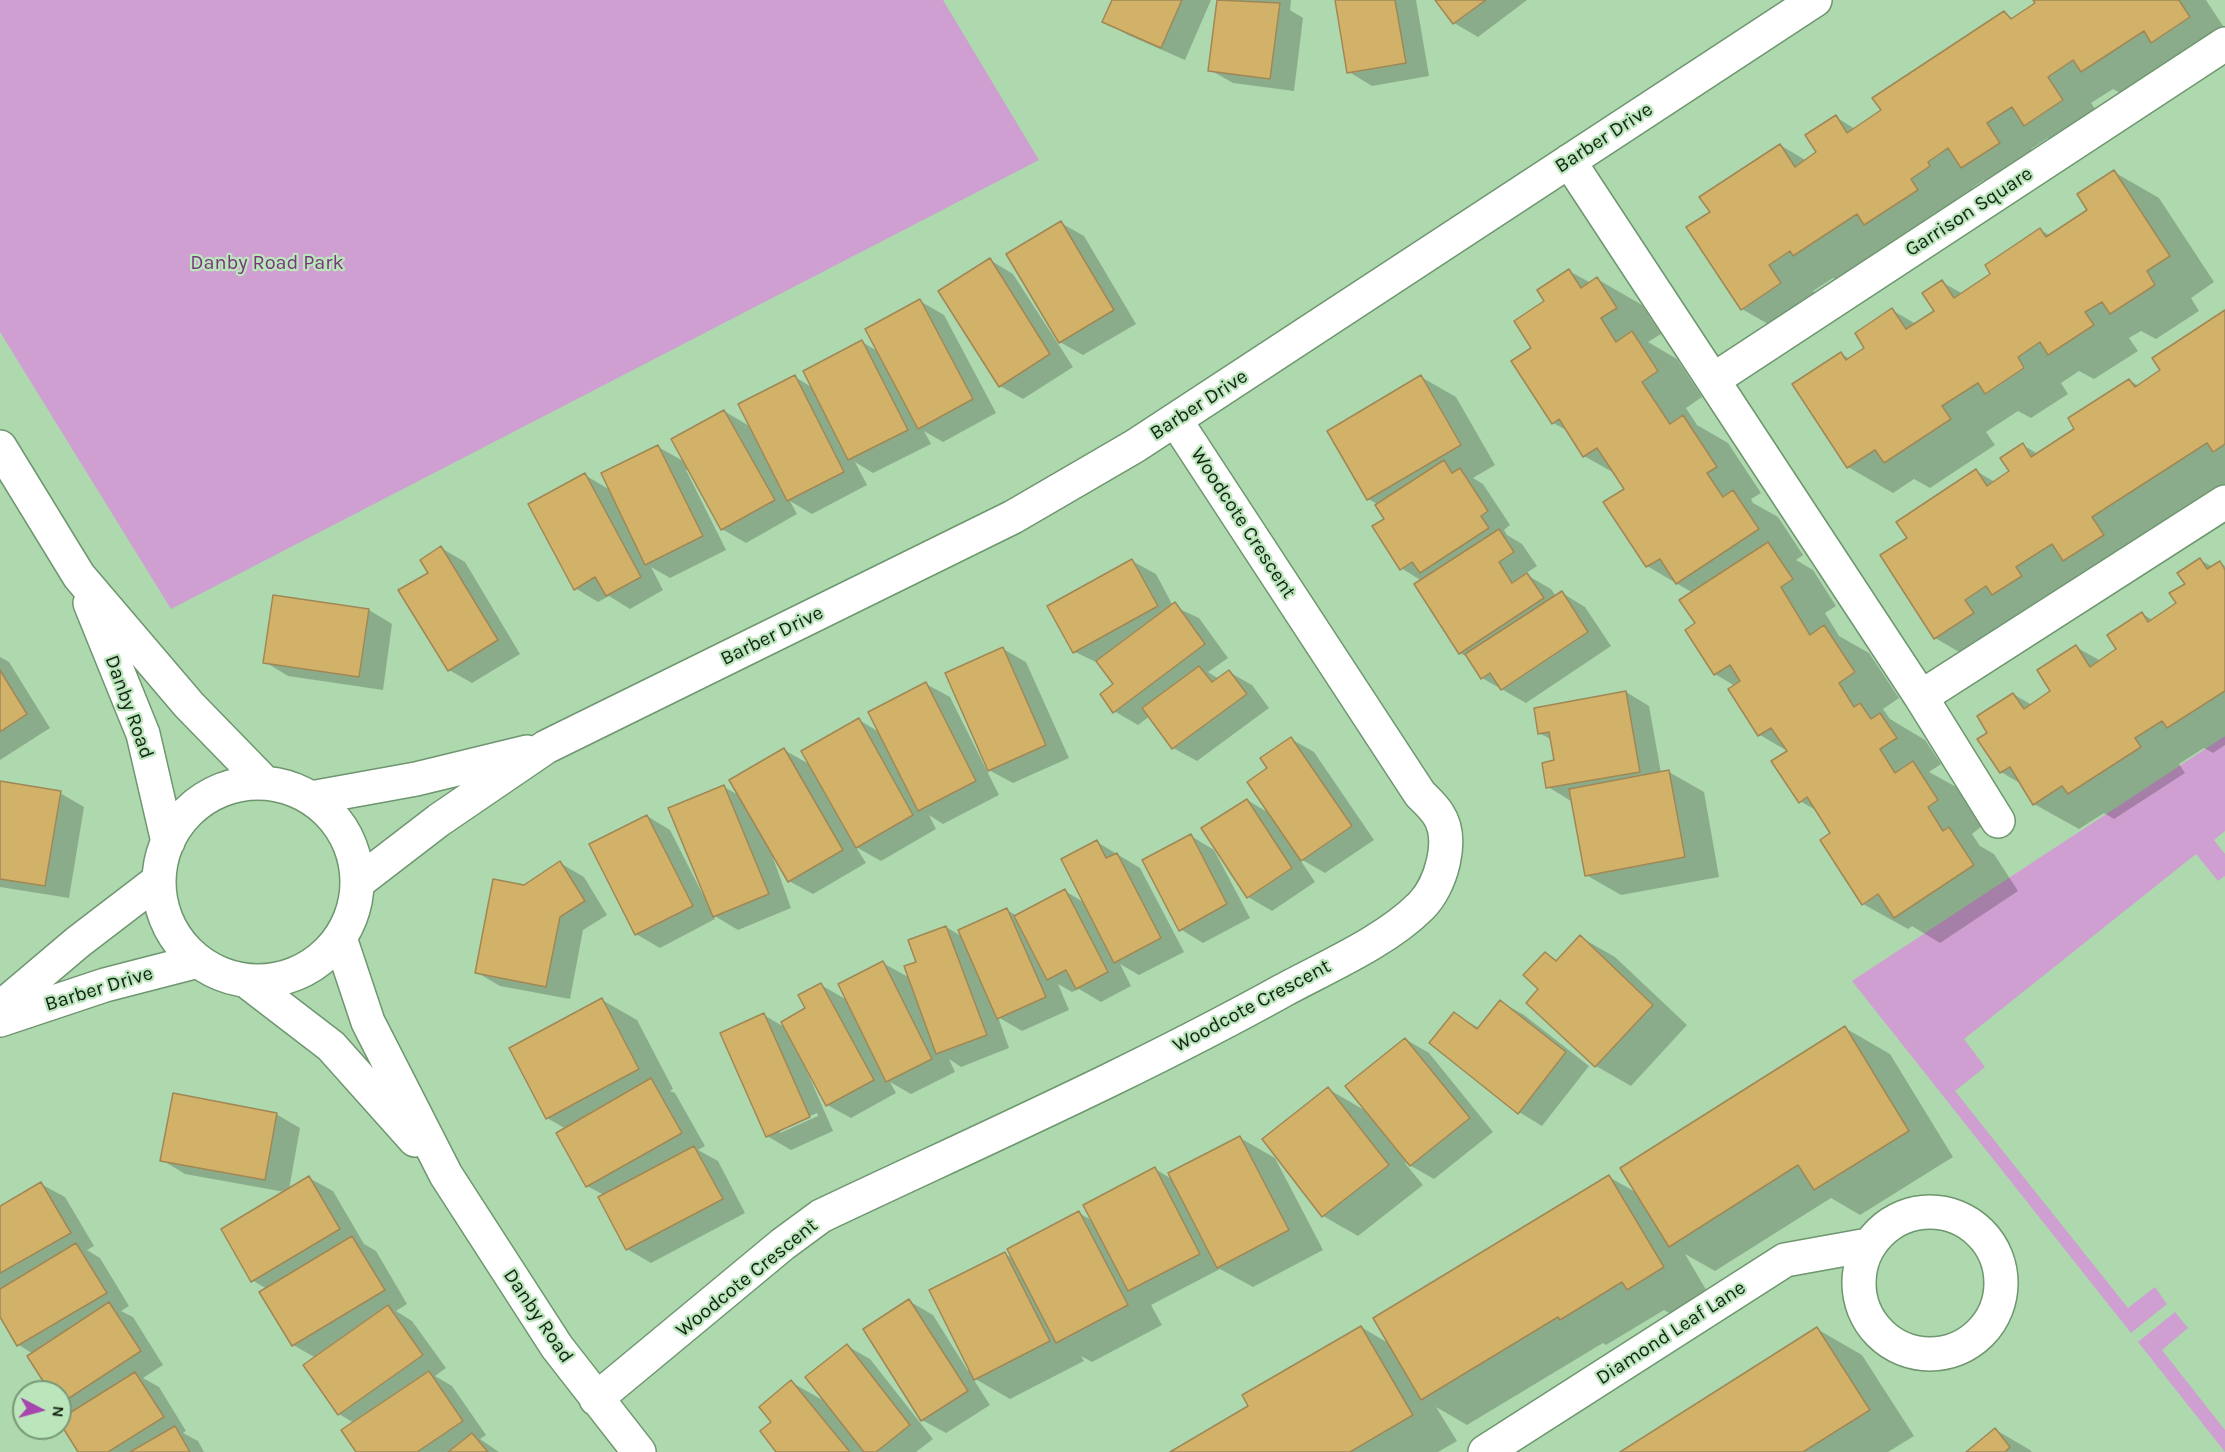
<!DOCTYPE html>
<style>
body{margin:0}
#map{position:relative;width:2225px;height:1452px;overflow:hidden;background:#aed8ae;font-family:Karla,sans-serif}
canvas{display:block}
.north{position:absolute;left:12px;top:1380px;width:60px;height:60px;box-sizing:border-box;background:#bbe6bb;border:2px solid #789878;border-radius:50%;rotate:96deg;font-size:16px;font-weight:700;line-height:24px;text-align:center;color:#132314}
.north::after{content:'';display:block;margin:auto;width:21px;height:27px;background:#a746ad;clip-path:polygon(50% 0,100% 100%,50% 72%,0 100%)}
</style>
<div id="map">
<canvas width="2225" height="1452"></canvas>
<div class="north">N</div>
</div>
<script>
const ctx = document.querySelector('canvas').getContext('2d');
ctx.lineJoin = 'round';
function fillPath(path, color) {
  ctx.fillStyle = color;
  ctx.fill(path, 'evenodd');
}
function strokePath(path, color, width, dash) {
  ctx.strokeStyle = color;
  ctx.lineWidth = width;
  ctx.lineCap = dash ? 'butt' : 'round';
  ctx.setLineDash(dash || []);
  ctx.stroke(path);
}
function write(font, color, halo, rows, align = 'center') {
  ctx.font = font + ' Karla,sans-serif';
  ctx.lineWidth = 4.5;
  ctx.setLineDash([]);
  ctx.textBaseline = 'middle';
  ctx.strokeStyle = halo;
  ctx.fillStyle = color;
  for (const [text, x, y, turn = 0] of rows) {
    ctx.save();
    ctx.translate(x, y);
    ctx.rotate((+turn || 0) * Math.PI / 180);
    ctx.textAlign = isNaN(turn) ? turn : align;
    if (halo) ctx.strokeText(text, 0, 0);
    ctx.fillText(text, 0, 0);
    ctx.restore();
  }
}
const green = new Path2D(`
 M0 0H943L1039 160 171 609 0 332Z
 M2225 736V831L2214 840 2225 854V876L2218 881 2196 854 1964 1039 1985 1067 1955 1091 2128 1308 2155 1287 2167 1304 2131 1333 1852 981Z
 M2175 1312 2188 1328 2162 1350 2225 1430V1452L2138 1342Z`);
const shadow = new Path2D(`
 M1114 0H1211L1185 60 1128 35 1104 21Z
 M1218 0H1291L1290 10 1303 18 1294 91 1233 83 1210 70Z
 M1336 0H1416L1429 76 1372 86 1349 72Z
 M1437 0H1527L1478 37 1454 23Z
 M2035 0H2206L2225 29 2127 97 2113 89 2091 103 2107 126 2070 150 2048 138 2031 149 2044 169 2007 193 1984 180 1972 188 1974 192 1838 281 1833 278 1813 291 1825 309 1787 335 1742 309 1712 212 1780 145 1807 161 1818 153 1836 117 1855 129 1883 111 2004 13 2014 19 2037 3Z
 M2114 172 2159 198 2214 282 2191 298 2199 311 2156 339 2141 331 2129 338 2138 351 2094 379 2079 371 2061 383 2068 394 2031 418 2018 411 1986 432 1995 445 1930 488 1914 479 1893 493 1848 467 1841 354 1850 359 1866 348 1892 310 1916 324 1936 311 1942 282 1963 294 1992 274 2040 230 2051 236 2089 211Z
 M1061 223 1084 236 1136 324 1083 355 1058 341Z
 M990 260 1013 274 1073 367 1023 399 1000 386Z
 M1569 271 1591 283 1597 279 1642 305 1661 334 1648 342 1677 359 1702 397 1686 408 1697 425 1728 443 1761 493 1751 499 1753 503 1778 517 1803 555 1796 560 1813 570 1836 606 1825 613 1839 636 1869 653 1899 698 1883 709 1890 719 1925 740 1941 764 1929 772 1958 788 1982 826 1972 834 1980 846 1994 854 2018 891 1940 943 1912 926 1908 929 1863 904 1832 834 1819 812 1800 801 1789 752 1760 735 1735 686 1715 674 1693 593 1647 566 1626 490 1616 474 1584 456 1570 432 1553 423 1533 348 1546 302Z
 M920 301 944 315 996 413 943 442 924 431 931 444 873 473 855 462 867 485 812 514 790 501 797 514 746 543 722 529 689 469 686 470 726 550 670 578 651 567 663 590 630 609 609 596 598 602 575 588 585 475 610 490 658 447 685 462 724 411 751 427 795 377 813 388 862 342 879 352Z
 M2225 312V485L2136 543 1980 664 1935 638 1909 538 1976 471 1995 482 2011 472 2023 445 2038 454 2076 429 2129 380 2139 386 2162 371Z
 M1421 377 1456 397 1495 465 1473 478 1483 484 1510 525 1504 530 1507 535 1522 544 1537 566 1525 574 1551 589 1556 596 1562 593 1585 607 1611 646 1526 703 1482 678 1469 658 1460 653 1422 581 1401 568 1386 519 1377 504 1368 499 1329 431Z
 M441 548 465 562 520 654 472 683 449 670 430 573Z
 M2200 560 2213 567 2220 563 2225 566V745L2213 753 2204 748 2179 764 2185 773 2114 819 2104 813 2079 829 2034 804 2023 785 2001 772 1989 733 2013 694 2032 705 2052 692 2076 647 2101 661 2118 650 2142 614 2153 620 2178 604Z
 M1132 561 1156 574 1173 606 1199 618 1228 658 1208 672 1219 679 1229 672 1252 685 1269 708 1197 761 1173 748 1150 716 1138 725 1114 711 1115 685 1100 664 1075 652Z
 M275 597 369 610 392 624 383 690 288 676 265 662Z
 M1003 649 1026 662 1069 758 1013 783 989 770Z
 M0 657 9 662 50 728 0 760Z
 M926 684 950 697 999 795 943 824 929 815 936 829 881 861 856 847 866 863 813 894 789 881 767 841 791 908 738 930 713 915 715 919 660 948 636 934 647 816 670 830 703 895 705 894 724 787 740 796 784 750 811 765 859 720 879 732Z
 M1626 692 1649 706 1661 773 1669 772 1704 792 1719 877 1621 895 1586 875 1571 801 1548 787 1555 762 1552 740 1539 733Z
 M1291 739 1314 752 1374 840 1325 873 1299 858 1315 882 1272 911 1248 897 1247 800 1271 814Z
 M0 783 60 793 84 807 69 898 0 887Z
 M1191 836 1214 850 1250 918 1203 943 1180 929Z
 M1097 842 1140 868 1184 952 1139 975 1120 964 1131 986 1101 1002 1079 989 1072 992 1058 984 1069 1010 1022 1031 998 1017 1009 1048 961 1067 949 1059 955 1072 911 1094 890 1082 896 1093 851 1118 827 1105 808 1068 806 1069 833 1131 791 1150 767 1136 764 1015 786 1028 808 1009 821 985 847 1000 883 963 910 978 946 927 963 937 1007 910 1017 916 1065 891 1085 903ZM817 1113 818 1116 780 1133V1129Z
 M560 863 584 877 607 915 583 930 570 999 500 986 476 972 524 887Z
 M1580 937 1615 957 1687 1025 1631 1086 1596 1066 1540 989 1545 953 1558 961Z
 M602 1000 637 1020 673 1089 670 1091 675 1093 705 1146 698 1150 718 1161 745 1213 651 1263 627 1249 604 1195 587 1186 566 1129 547 1118Z
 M1501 1002 1524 1015 1589 1066 1542 1126 1519 1112 1455 1014 1479 1028Z
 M1845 1028 1890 1054 1953 1157 1860 1215 1831 1198 1715 1271 1685 1254 1708 1293 1673 1315 1664 1310 1606 1345 1603 1343 1467 1425 1436 1407 1457 1441 1438 1452H1173L1250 1407 1361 1327 1390 1344 1609 1177 1637 1193Z
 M1405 1039 1429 1053 1493 1132 1434 1179 1404 1162 1423 1185 1358 1236 1323 1216 1328 1089 1366 1111Z
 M276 1114 300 1128 289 1190 309 1178 333 1191 364 1244 376 1251 407 1304 396 1311 412 1321 446 1368 435 1376 452 1386 486 1435 480 1439 499 1452H358L354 1423 339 1414 316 1358 293 1345 267 1289 252 1280 285 1192 185 1174 162 1160Z
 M1240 1138 1275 1158 1323 1250 1253 1287 1220 1269 1151 1305 1162 1325 1092 1362 1081 1356 1084 1361 1010 1399 972 1377 990 1405 946 1433 922 1420 909 1301 933 1315 968 1371 1005 1254 1014 1259 1079 1213 1093 1221 1155 1169 1172 1179Z
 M41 1184 65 1197 94 1246 87 1250 100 1258 129 1306 121 1311 133 1317 163 1365 143 1378 159 1387 186 1431 183 1433 198 1441 204 1452H80L60 1421 73 1412 60 1404V1392H52L33 1354 19 1345 0 1314V1207Z
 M1817 1329 1862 1355 1914 1436 1888 1452H1620Z
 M847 1346 870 1359 933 1439 916 1452H778L773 1422 791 1382 826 1402Z
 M1996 1430 2030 1450 2032 1452H1969Z`);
const building = new Path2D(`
 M1112 0H1182L1161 48 1102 22Z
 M1217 0 1280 3 1270 79 1208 71Z
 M1335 0H1395L1406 63 1347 73Z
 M1435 0H1486L1453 24Z
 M2033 0H2179L2190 17 2151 43 2144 31 2081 72 2073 60 2048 77 2063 100 2024 126 2012 107 1987 123 2000 143 1961 168 1948 148 1928 162 1930 166 1911 179 1918 190 1864 225 1857 214 1793 256 1790 251 1769 265 1781 283 1741 310 1686 227 1710 212 1699 197 1780 144 1795 167 1816 152 1805 135 1836 115 1847 133 1881 110 1872 98 2004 11 2011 19 2035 3Z
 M2114 170 2170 256 2147 271 2155 285 2110 314 2102 302 2085 312 2094 325 2048 355 2040 342 2018 357 2024 368 1985 394 1978 383 1942 406 1951 419 1884 463 1875 450 1847 468 1792 384 1841 352 1846 360 1864 348 1855 333 1892 308 1906 329 1934 311 1922 293 1942 280 1954 298 1990 274 1985 265 2040 228 2046 237 2087 210 2077 194Z
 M1061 221 1114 310 1059 343 1006 254Z
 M990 258 1050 354 999 387 938 291Z
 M1569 269 1581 288 1597 277 1617 308 1601 318 1616 342 1632 331 1658 371 1642 382 1670 424 1683 415 1717 467 1707 473 1723 497 1733 490 1759 529 1676 584 1660 559 1646 567 1603 502 1624 489 1597 448 1583 457 1559 419 1552 424 1511 361 1531 348 1514 321 1544 301 1537 290Z
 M920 299 973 399 918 429 865 329Z
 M2225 310V444L2213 452 2207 443 2092 517 2104 535 2063 561 2052 544 2016 567 2022 576 1992 595 1986 586 1965 600 1974 613 1934 639 1880 555 1907 538 1896 522 1976 469 1987 486 2009 471 2000 458 2023 443 2031 457 2074 429 2068 418 2129 379 2135 387 2160 370 2152 358Z
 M862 340 908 430 848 460 803 371Z
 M795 375 844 472 787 501 738 404Z
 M1421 375 1461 445 1367 500 1327 431Z
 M724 410 775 500 721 530 671 439Z
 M658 445 703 536 645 565 601 473Z
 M1444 460 1452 473 1460 468 1488 511 1481 516 1489 528 1420 573 1412 562 1400 570 1372 526 1384 519 1375 505Z
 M585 473 641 577 606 596 595 577 574 590 528 504Z
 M1499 529 1514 552 1499 562 1512 583 1527 573 1544 598 1459 654 1414 584Z
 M1768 542 1793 579 1781 587 1810 635 1824 625 1855 672 1839 683 1854 707 1860 703 1871 719 1880 713 1897 738 1880 749 1895 773 1913 761 1938 800 1928 807 1943 831 1949 827 1974 865 1894 918 1878 894 1862 905 1820 840 1830 833 1807 797 1799 803 1771 761 1787 751 1771 728 1758 736 1728 689 1740 681 1730 665 1714 675 1685 630 1695 623 1679 600Z
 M441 546 498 640 448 671 398 590 428 573 420 560Z
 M2200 558 2207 569 2220 561 2225 570V691L2167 728 2162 721 2135 738 2141 747 2068 794 2062 786 2033 805 2010 767 2000 773 1977 739 1987 733 1977 716 2013 693 2024 709 2050 691 2037 670 2076 645 2090 667 2116 649 2107 635 2142 612 2148 622 2176 603 2169 593 2185 584 2177 573Z
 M1132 559 1158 606 1073 653 1047 606Z
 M1562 591 1588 632 1501 690 1490 673 1481 679 1465 654Z
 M273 595 369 609 359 677 263 663Z
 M1175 602 1205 644 1113 713 1100 694 1113 684 1096 661Z
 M1003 647 1046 745 988 771 945 673Z
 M1199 666 1212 682 1229 670 1247 694 1172 749 1142 708Z
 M0 670 27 714 0 732Z
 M926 682 976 781 918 811 868 712Z
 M1626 691 1640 772 1546 788 1542 763 1554 760 1549 732 1538 734 1534 708Z
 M859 718 913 815 856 848 801 751Z
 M1291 737 1352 826 1301 861 1247 782 1267 768 1260 758Z
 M784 748 843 850 788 882 729 780Z
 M1669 770 1685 857 1585 876 1569 789Z
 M0 781 61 791 45 886 0 879Z
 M724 785 769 894 713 917 668 808Z
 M1247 799 1292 868 1247 898 1201 828Z
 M647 815 693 906 635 935 589 844Z
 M1191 834 1227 904 1179 931 1142 860Z
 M1097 840 1106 858 1117 853 1161 938 1114 963 1061 859Z
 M560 861 585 901 560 917 546 987 475 973 493 879 524 885Z
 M1065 889 1108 972 1076 989 1066 970 1047 980 1014 916Z
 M1007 908 1046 997 997 1019 958 930Z
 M946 926 987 1035 936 1054 904 966 916 962 908 940Z
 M1580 935 1653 1005 1595 1067 1526 1003 1538 989 1523 975 1545 952 1556 961Z
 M883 961 932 1059 886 1082 838 984Z
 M821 983 874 1080 826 1106 781 1022 805 1008 798 995Z
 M602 998 639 1069 546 1119 509 1048Z
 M1500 1000 1566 1052 1518 1114 1429 1043 1454 1012 1477 1029Z
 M764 1013 810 1117 766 1137 720 1033Z
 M1845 1026 1909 1131 1814 1190 1798 1165 1669 1247 1620 1168Z
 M1405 1038 1470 1118 1410 1166 1345 1086Z
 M651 1078 682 1133 586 1187 556 1133Z
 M1328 1087 1389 1165 1322 1217 1262 1139Z
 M173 1093 277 1113 265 1180 160 1161Z
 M1240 1136 1289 1230 1217 1268 1168 1173Z
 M694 1146 723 1199 626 1250 598 1197Z
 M1155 1167 1200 1254 1128 1291 1083 1205Z
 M1609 1175 1664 1267 1627 1290 1622 1282 1560 1320 1558 1317 1421 1400 1373 1318Z
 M309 1176 340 1229 251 1282 221 1229Z
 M41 1182 71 1233 0 1273V1206Z
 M1079 1211 1128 1305 1056 1343 1007 1249Z
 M352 1236 385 1290 292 1346 259 1292Z
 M76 1243 107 1293 17 1346 0 1317V1289Z
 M1005 1252 1050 1341 974 1380 929 1290Z
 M909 1299 968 1391 921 1421 863 1329Z
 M109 1302 141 1351 60 1404V1392H50L27 1356Z
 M388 1305 423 1355 338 1415 303 1365Z
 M1361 1326 1413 1415 1350 1452H1170L1248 1406 1242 1395Z
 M1817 1327 1870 1410 1803 1452H1620Z
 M847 1344 910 1425 876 1452H864L805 1377Z
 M429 1371 463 1421 417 1452H356L341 1430Z
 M135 1372 164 1417 108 1452H78L60 1423V1419Z
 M791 1380 850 1452H776L760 1431 771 1422 759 1407Z
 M175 1426 190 1452H130Z
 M1995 1428 2010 1447 2005 1452H1966Z
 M472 1433 488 1452H448Z`);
const minor = new Path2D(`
 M1569 161 1921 697 1998 821
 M1713 380 2225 44
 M0 447 79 576 189 705 265 783
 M90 603 143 734 168 842
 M1921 697 2225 502
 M159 882a99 99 0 1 1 198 0a99 99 0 1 1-198 0Z
 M311 798 416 779 527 752
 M357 883 439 820 546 747 1013 517 1135 446 1815 0
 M340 938 368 1022 446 1175 557 1347 639 1452
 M245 980 331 1046 415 1140
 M0 1008 78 942 159 880
 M0 1020 105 985 198 961
 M1859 1283a71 71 0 1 1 142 0a71 71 0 1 1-142 0Z
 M596 1399 783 1244 821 1216C975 1143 1132 1074 1282 991 1326 967 1385 942 1421 906 1441 886 1455 839 1438 814 1433 806 1426 800 1420 794L1176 421
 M1485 1452 1785 1260 1868 1245`);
const streetNames = [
 ["Barber Drive",1604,138,-33],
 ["Garrison Square",1969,212,-33],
 ["Barber Drive",1199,405,-33],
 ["Woodcote Crescent",1243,523,57],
 ["Barber Drive",772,636,-26],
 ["Danby Road",129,707,70],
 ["Barber Drive",99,989,-17],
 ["Woodcote Crescent",1252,1006,-28],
 ["Woodcote Crescent",747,1278,-39],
 ["Danby Road",538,1316,56],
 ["Diamond Leaf Lane",1671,1333,-33]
];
const parkNames = [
 ["Danby Road Park",267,263]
];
fillPath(green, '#cf9fd1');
fillPath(shadow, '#0003');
fillPath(building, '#d2b169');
strokePath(building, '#9f8856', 1.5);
strokePath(minor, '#6e966f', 36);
strokePath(minor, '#fff', 33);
write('20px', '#132314', '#bbe6bb', streetNames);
write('20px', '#77377b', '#bbe6bb', parkNames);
</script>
